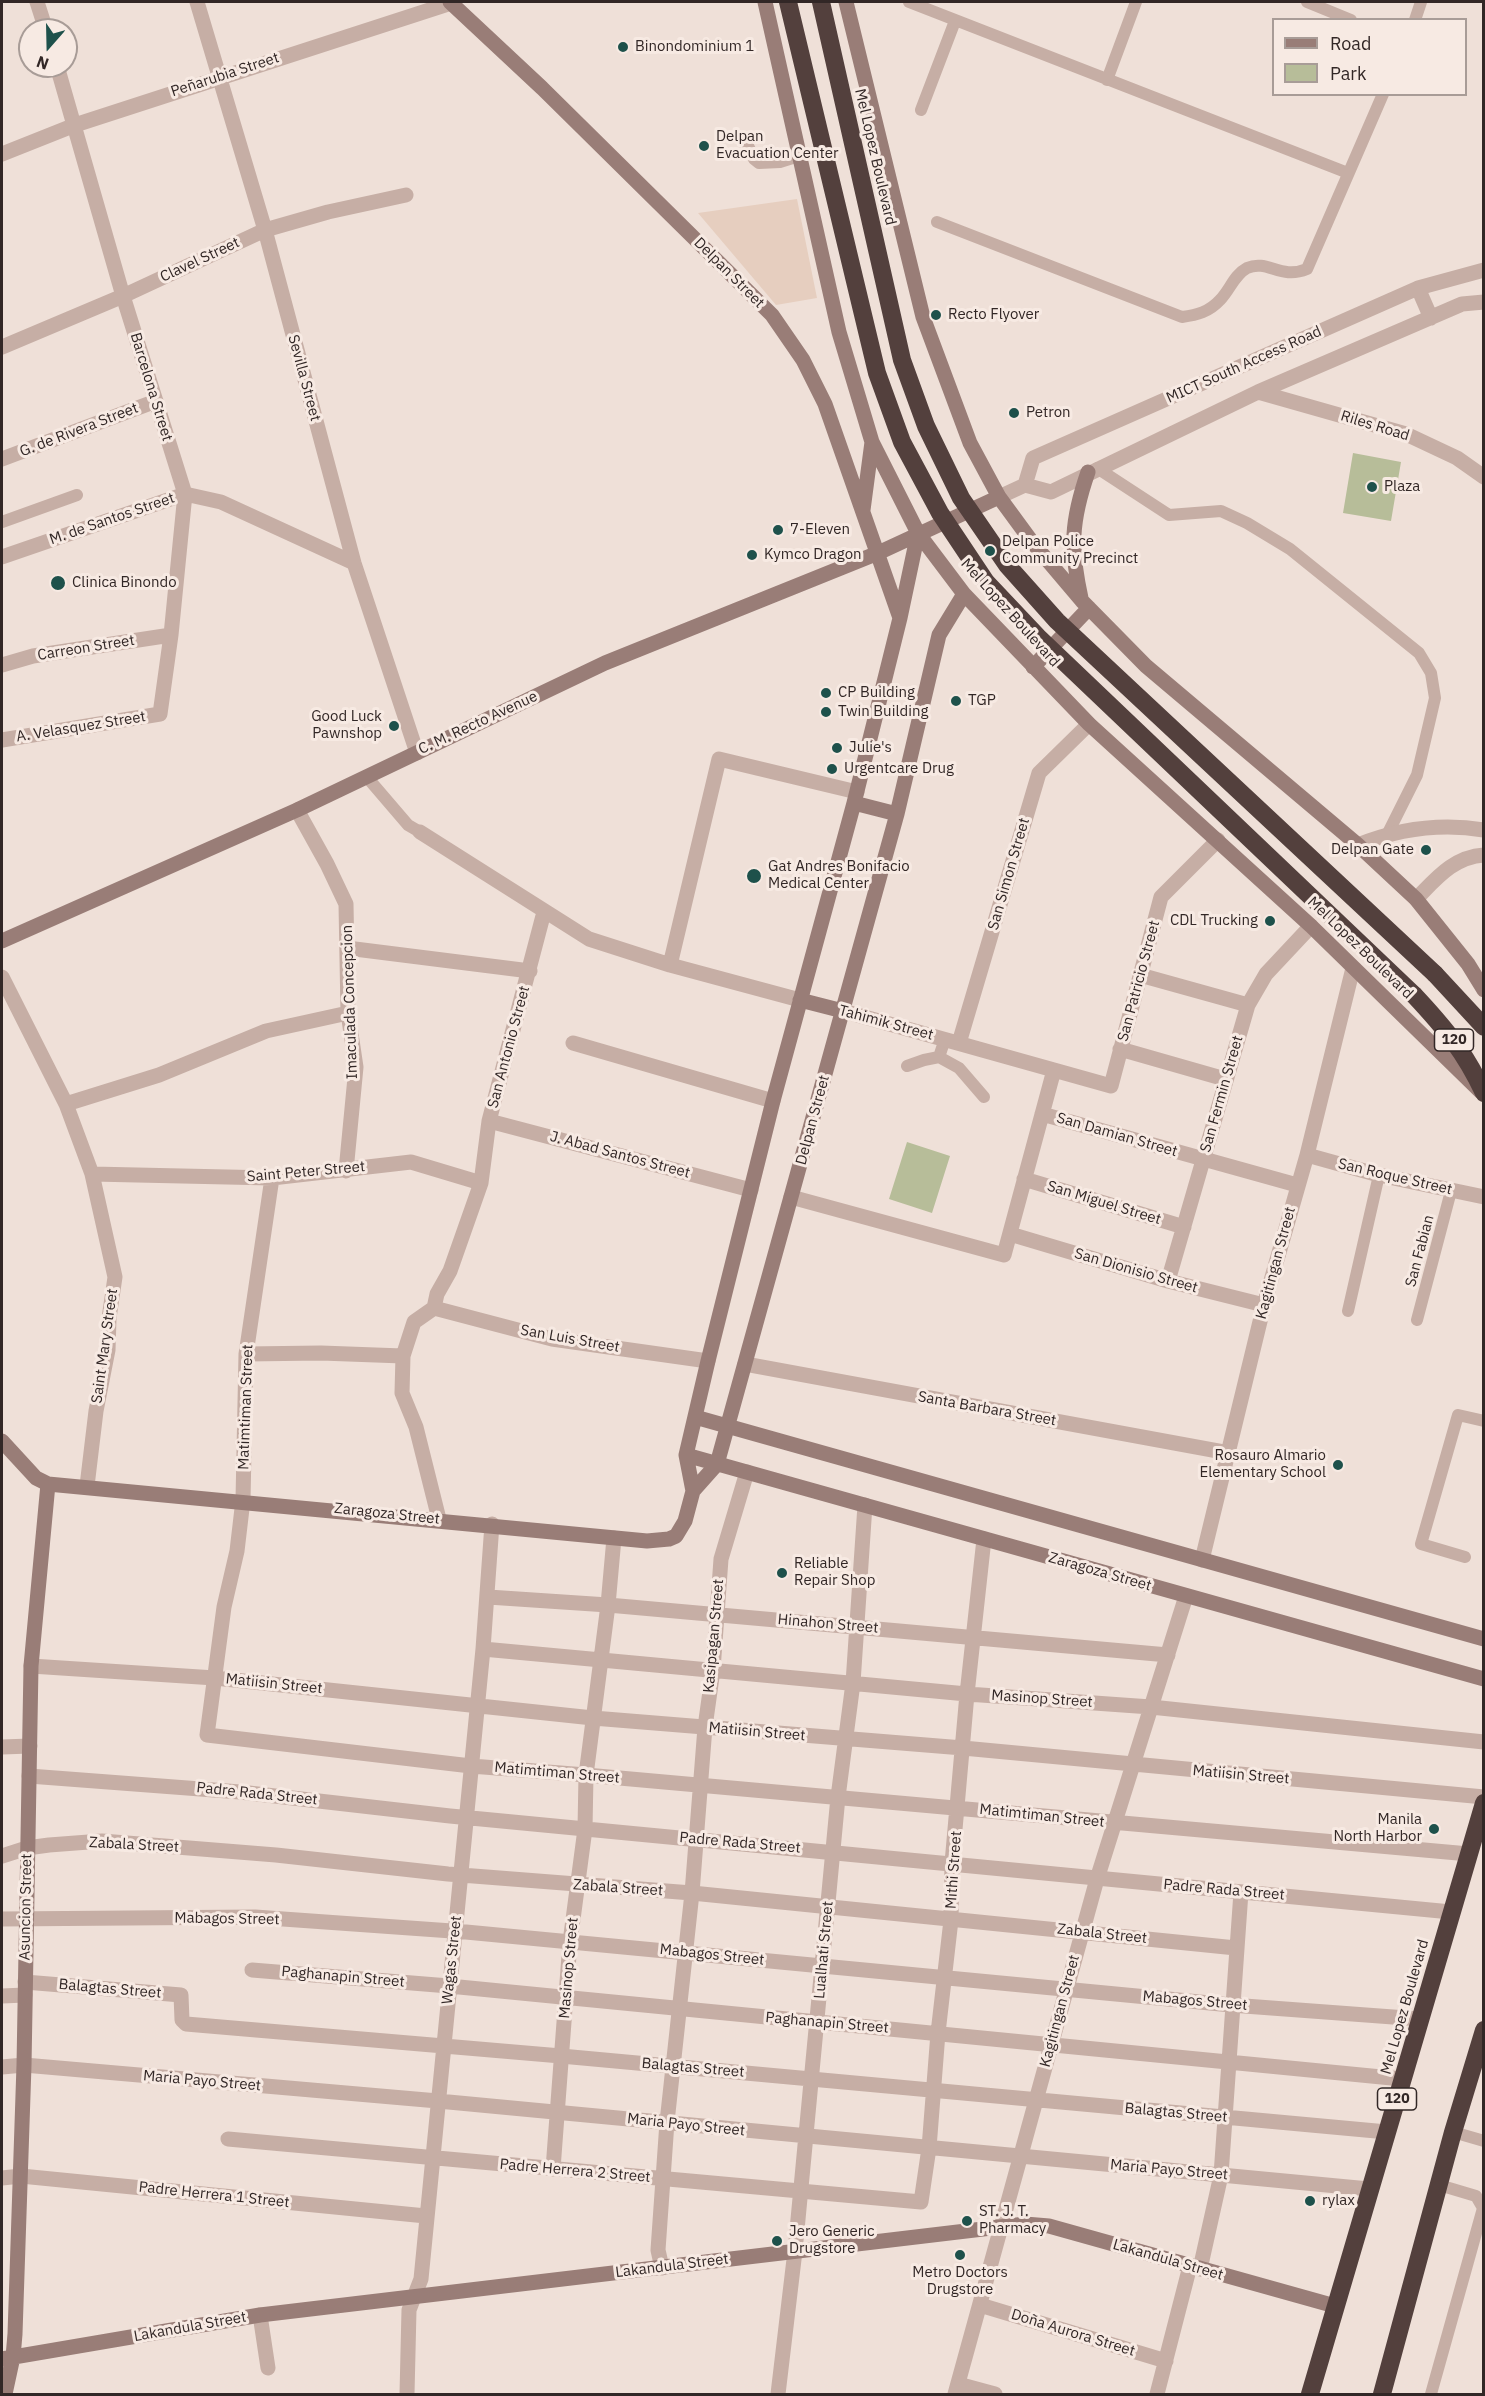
<!DOCTYPE html>
<meta charset="utf-8">
<style>
body{margin:0}
#map{position:relative;width:1485px;height:2396px;overflow:hidden;background:#efe0d8;font-family:"IBM Plex Sans",sans-serif}
canvas{display:block}
.frame{position:absolute;inset:0;border:3px solid #322726;pointer-events:none}
.legend{position:absolute;left:1272px;top:18px;width:195px;height:78px;box-sizing:border-box;background:#f7eae3;border:2px solid #a89c97;margin:0;padding:8px 10px;list-style:none;font-size:18px;color:#322726}
.legend li{display:flex;align-items:center;gap:12px;height:30px}
.legend b{width:30px;border:2px solid #a89c97}
.north{position:absolute;left:18px;top:18px;width:60px;height:60px;box-sizing:border-box;background:#f7eae3;border:2px solid #a89c97;border-radius:50%;rotate:200deg;font-size:16px;font-weight:700;line-height:24px;text-align:center;color:#322726}
.north::after{content:'';display:block;margin:auto;width:21px;height:27px;background:#1e514b;clip-path:polygon(50% 0,100% 100%,50% 72%,0 100%)}
</style>
<div id="map">
<canvas width="1485" height="2396"></canvas>
<div class="frame"></div>
<ul class="legend">
<li><b style="height:8px;background:#997d77"></b>Road</li>
<li><b style="height:16px;background:#b7bd99"></b>Park</li>
</ul>
<div class="north">N</div>
</div>
<script>
const ctx = document.querySelector('canvas').getContext('2d');
ctx.lineJoin = 'round';
function fillPath(path, color) {
  ctx.fillStyle = color;
  ctx.fill(path, 'evenodd');
}
function strokePath(path, color, width, dash) {
  ctx.strokeStyle = color;
  ctx.lineWidth = width;
  ctx.lineCap = dash ? 'butt' : 'round';
  ctx.setLineDash(dash || []);
  ctx.stroke(path);
}
function write(font, color, halo, rows, align = 'center') {
  ctx.font = font + ' "IBM Plex Sans",sans-serif';
  ctx.lineWidth = 6;
  ctx.setLineDash([]);
  ctx.textBaseline = 'middle';
  ctx.strokeStyle = halo;
  ctx.fillStyle = color;
  for (const [text, x, y, turn = 0] of rows) {
    ctx.save();
    ctx.translate(x, y);
    ctx.rotate((+turn || 0) * Math.PI / 180);
    ctx.textAlign = isNaN(turn) ? turn : align;
    if (halo) ctx.strokeText(text, 0, 0);
    ctx.fillText(text, 0, 0);
    ctx.restore();
  }
}
const green = new Path2D(`
 M1353 453 1401 462 1391 521 1343 513Z
 M907 1142 950 1156 932 1213 889 1199Z`);
const plaza = new Path2D(`
 M797 199 817 298 776 305 698 213Z`);
const lane = new Path2D(`
 M909 2 1348 173
 M1307 2 1351 20
 M1415 20 1421 2
 M1107 80 1136 2
 M921 110 955 21
 M745 139 754 159 759 163 780 162 799 156
 M937 222 1182 317C1197 315 1209 312 1220 300 1230 290 1234 275 1247 268 1268 259 1280 280 1307 269L1383 94
 M1097 468 1169 515 1221 511 1247 523 1290 549 1419 653 1431 673 1435 698 1417 775 1388 833
 M2 522 77 495
 M366 776 408 825 420 832
 M945 1039 939 1057 959 1068 984 1097
 M907 1066 924 1060 939 1057
 M1348 1311 1379 1175
 M1417 1320 1451 1191
 M1465 1557 1421 1544 1458 1415 1484 1421
 M1453 2132 1484 2141
 M1431 2394 1483 2208 1476 2196 1439 2185`);
const street = new Path2D(`
 M37 2 46 30
 M197 2 265 230 354 563 417 753
 M2 154 75 125 451 3
 M1418 288 1431 318
 M2 347 123 296 265 230 328 212 406 195
 M1258 392 1406 434 1457 458 1484 477
 M2 459 156 401
 M1025 485 1033 458 1418 288 1484 270
 M999 497 1025 485 1051 492 1258 392 1462 304 1484 302
 M2 557 185 494 221 502 354 563
 M2 665 33 656 171 635
 M2 740 160 714 171 635 185 494 123 296 57 66
 M297 810 327 864 346 904 348 1013 356 1067 346 1171
 M420 832 589 939 670 965 800 1000
 M1358 845C1398 829 1441 823 1484 830
 M1416 899C1436 879 1453 857 1484 855
 M347 948 530 971
 M670 965 719 759 857 792
 M1140 975 1248 1005
 M2 977 66 1104 92 1174 115 1277 109 1318 108 1350 96 1411 87 1486
 M843 1011 1111 1086 1161 897 1218 840
 M573 1043 773 1101
 M959 1043 1039 773 1089 724
 M1120 1049 1225 1079
 M66 1104 159 1075 266 1031 348 1013
 M1042 1114 1297 1185
 M489 1121 751 1190
 M1307 1155 1379 1175 1484 1197
 M92 1174 272 1178 411 1162 481 1183
 M272 1178 246 1354 243 1500 237 1551 224 1607 207 1735 471 1766 586 1775 1469 1854
 M1024 1179 1184 1227
 M791 1197 1004 1255 1054 1070
 M1010 1234 1168 1281 1264 1305
 M1168 1281 1248 1005 1266 974 1311 926
 M434 1308 552 1339 708 1361
 M246 1354 321 1353 403 1356
 M745 1364 1229 1453
 M439 1519 416 1427 402 1393 403 1356 414 1322 434 1308 437 1294 450 1271 481 1183 489 1121 544 912
 M1202 1560 1264 1305 1307 1155 1353 968
 M488 1597 608 1605 1168 1655
 M483 1649 967 1694 1151 1707 1484 1742
 M31 1666 215 1678 593 1718 963 1748 1484 1797
 M2 1747 30 1746
 M29 1776 240 1792 450 1816 1451 1912
 M2 1856 27 1848 49 1845 102 1841 276 1855 448 1874 692 1893 1236 1948
 M2 1919 255 1917 466 1932 1231 2005 1420 2019
 M252 1970 449 1986 1402 2079
 M25 1982 181 1995 182 2020 186 2024 561 2056 1387 2132
 M2 1996 25 1995
 M2 2067 24 2065 438 2101 1369 2189
 M228 2139 921 2202 929 2148 938 2033 951 1920 952 1863 967 1694 984 1539
 M553 2169 570 1942 585 1829 586 1775 608 1605 614 1538
 M2 2178 21 2176 426 2216
 M662 2268 658 2250 667 2122 692 1893 705 1727 713 1670 721 1559 747 1472
 M1200 2269 1221 2175 1241 1892
 M980 2305 1166 2361
 M260 2315 268 2368
 M958 2384 995 2394
 M407 2394 409 2310 421 2279 483 1649 492 1524
 M778 2394 795 2251 838 1797 853 1683 865 1505
 M955 2394 1097 1879 1186 1596
 M1157 2394 1190 2266`);
const secondary = new Path2D(`
 M450 2 542 88 772 315 803 360 825 404 900 618
 M765 2 839 332 872 442 918 533 964 594 1089 724 1311 926 1481 1092
 M846 2 923 317 970 443 999 497 1032 542 1082 601 1146 666 1358 845 1416 899 1468 964 1484 990
 M863 510 872 442
 M1081 598C1070 548 1071 521 1088 472
 M1033 667 1089 608
 M854 803 897 814
 M2 941 297 810 605 663 878 553 999 497
 M800 1000 843 1011
 M695 1417 1484 1639
 M2 1441 36 1478 48 1484 31 1666 24 2065 15 2334 13 2357 5 2394
 M686 1455 1484 1679
 M48 1484 647 1541 669 1539 676 1536 685 1521 693 1491 686 1455 708 1361 773 1101 854 803 900 618 918 533
 M693 1491 717 1464 897 814 939 635 964 594
 M2 2359 260 2315 1025 2224 1049 2226 1335 2306`);
const highway = new Path2D(`
 M1435 974 1484 1027
 M1414 995C1444 1027 1465 1052 1484 1093
 M1310 2394 1484 1803
 M1382 2394 1453 2132 1484 2030`);
const highwayBridge = new Path2D(`
 M788 2 877 373 902 442 940 513 986 582 1038 637 1414 995
 M821 2 902 360 926 426 961 498 1007 565 1057 621 1435 974`);
const markers = [
 [623,47,6,"#1e514b"],
 [704,146,6,"#1e514b"],
 [936,315,6,"#1e514b"],
 [1014,413,6,"#1e514b"],
 [1372,487,6,"#1e514b"],
 [778,530,6,"#1e514b"],
 [990,551,6,"#1e514b"],
 [752,555,6,"#1e514b"],
 [58,583,8,"#1e514b"],
 [826,693,6,"#1e514b"],
 [956,701,6,"#1e514b"],
 [826,712,6,"#1e514b"],
 [394,726,6,"#1e514b"],
 [837,748,6,"#1e514b"],
 [832,769,6,"#1e514b"],
 [1426,850,6,"#1e514b"],
 [754,876,8,"#1e514b"],
 [1270,921,6,"#1e514b"],
 [1338,1465,6,"#1e514b"],
 [782,1573,6,"#1e514b"],
 [1434,1829,6,"#1e514b"],
 [1310,2201,6,"#1e514b"],
 [967,2221,6,"#1e514b"],
 [777,2241,6,"#1e514b"],
 [960,2255,6,"#1e514b"]
];
const shields = [
 [1454,1040,39],
 [1397,2099,39]
];
const shieldNames = [
 ["120",1454,1040],
 ["120",1397,2099]
];
const poiNames = [
 ["Binondominium 1",635,47],
 ["Delpan",716,137],
 ["Evacuation Center",716,154],
 ["Recto Flyover",948,315],
 ["Petron",1026,413],
 ["Plaza",1384,487],
 ["7-Eleven",790,530],
 ["Delpan Police",1002,542],
 ["Community Precinct",1002,559],
 ["Kymco Dragon",764,555],
 ["Clinica Binondo",72,583],
 ["CP Building",838,693],
 ["TGP",968,701],
 ["Twin Building",838,712],
 ["Good Luck",382,717,"right"],
 ["Pawnshop",382,734,"right"],
 ["Julie's",849,748],
 ["Urgentcare Drug",844,769],
 ["Delpan Gate",1414,850,"right"],
 ["Gat Andres Bonifacio",768,867],
 ["Medical Center",768,884],
 ["CDL Trucking",1258,921,"right"],
 ["Rosauro Almario",1326,1456,"right"],
 ["Elementary School",1326,1473,"right"],
 ["Reliable",794,1564],
 ["Repair Shop",794,1581],
 ["Manila",1422,1820,"right"],
 ["North Harbor",1422,1837,"right"],
 ["rylax",1322,2201],
 ["ST. J. T.",979,2212],
 ["Pharmacy",979,2229],
 ["Jero Generic",789,2232],
 ["Drugstore",789,2249],
 ["Metro Doctors",960,2273,"center"],
 ["Drugstore",960,2290,"center"]
];
const streetNames = [
 ["Peñarubia Street",225,75,-18],
 ["Mel Lopez Boulevard",875,157,77],
 ["Clavel Street",200,260,-25],
 ["Delpan Street",729,273,45],
 ["MICT South Access Road",1244,365,-24],
 ["Sevilla Street",304,378,75],
 ["Barcelona Street",151,387,73],
 ["Riles Road",1375,426,17],
 ["G. de Rivera Street",79,430,-21],
 ["M. de Santos Street",112,519,-19],
 ["Mel Lopez Boulevard",1010,613,48],
 ["Carreon Street",86,648,-9],
 ["C. M. Recto Avenue",478,723,-25],
 ["A. Velasquez Street",81,727,-9],
 ["San Simon Street",1009,874,-74],
 ["Mel Lopez Boulevard",1360,948,44],
 ["San Patricio Street",1139,981,-75],
 ["Imaculada Concepcion",350,1002,-92],
 ["Tahimik Street",886,1023,15],
 ["San Antonio Street",509,1047,-75],
 ["San Fermin Street",1222,1094,-74],
 ["Delpan Street",813,1120,-75],
 ["San Damian Street",1117,1135,16],
 ["J. Abad Santos Street",620,1155,15],
 ["Saint Peter Street",306,1172,-5],
 ["San Roque Street",1395,1177,13],
 ["San Miguel Street",1104,1203,17],
 ["San Fabian",1420,1251,-75],
 ["Kagitingan Street",1276,1263,-75],
 ["San Dionisio Street",1136,1271,16],
 ["San Luis Street",570,1339,10],
 ["Saint Mary Street",105,1346,-82],
 ["Matimtiman Street",246,1407,-88],
 ["Santa Barbara Street",987,1409,10],
 ["Zaragoza Street",387,1514,6],
 ["Zaragoza Street",1100,1572,16],
 ["Hinahon Street",828,1624,5],
 ["Kasipagan Street",714,1636,-85],
 ["Matiisin Street",274,1684,6],
 ["Masinop Street",1042,1699,4],
 ["Matiisin Street",757,1732,5],
 ["Matimtiman Street",557,1773,5],
 ["Matiisin Street",1241,1775,5],
 ["Padre Rada Street",257,1794,6],
 ["Matimtiman Street",1042,1816,6],
 ["Padre Rada Street",740,1843,5],
 ["Zabala Street",134,1845,3],
 ["Mithi Street",954,1870,-86],
 ["Zabala Street",618,1888,4],
 ["Padre Rada Street",1224,1890,5],
 ["Asuncion Street",26,1907,-89],
 ["Mabagos Street",227,1919,1],
 ["Zabala Street",1102,1934,6],
 ["Lualhati Street",824,1950,-85],
 ["Mabagos Street",712,1955,6],
 ["Wagas Street",452,1960,-84],
 ["Masinop Street",569,1968,-85],
 ["Paghanapin Street",343,1977,5],
 ["Balagtas Street",110,1989,5],
 ["Mabagos Street",1195,2001,5],
 ["Mel Lopez Boulevard",1405,2007,-74],
 ["Kagitingan Street",1060,2011,-75],
 ["Paghanapin Street",827,2023,5],
 ["Balagtas Street",693,2068,5],
 ["Maria Payo Street",202,2081,5],
 ["Balagtas Street",1176,2113,5],
 ["Maria Payo Street",686,2125,6],
 ["Maria Payo Street",1169,2170,5],
 ["Padre Herrera 2 Street",575,2171,5],
 ["Padre Herrera 1 Street",214,2195,6],
 ["Lakandula Street",1168,2260,16],
 ["Lakandula Street",672,2266,-7],
 ["Lakandula Street",190,2327,-10],
 ["Doña Aurora Street",1073,2333,17]
];
fillPath(green, '#b7bd99');
fillPath(plaza, '#e6cebf');
strokePath(lane, '#c6aea5', 12);
strokePath(street, '#c6aea5', 15);
strokePath(secondary, '#997d77', 15);
strokePath(highway, '#53403d', 18);
strokePath(highwayBridge, '#53403d', 18);
for (const [x, y, r, color] of markers) {
  const dot = new Path2D();
  dot.arc(x, y, r, 0, 2 * Math.PI);
  ctx.fillStyle = color;
  ctx.fill(dot);
  strokePath(dot, '#f7eae3', 2);
}
for (const [x, y, w] of shields) {
  const box = new Path2D();
  box.roundRect(x - w / 2, y - 11, w, 22, 4.5);
  ctx.fillStyle = '#f7eae3';
  ctx.fill(box);
  strokePath(box, '#322726', 1.5);
}
write('bold 14px', '#322726', null, shieldNames);
write('15px', '#322726', '#f7eae3', poiNames, 'left');
write('15px', '#322726', '#f7eae3', streetNames);
</script>
